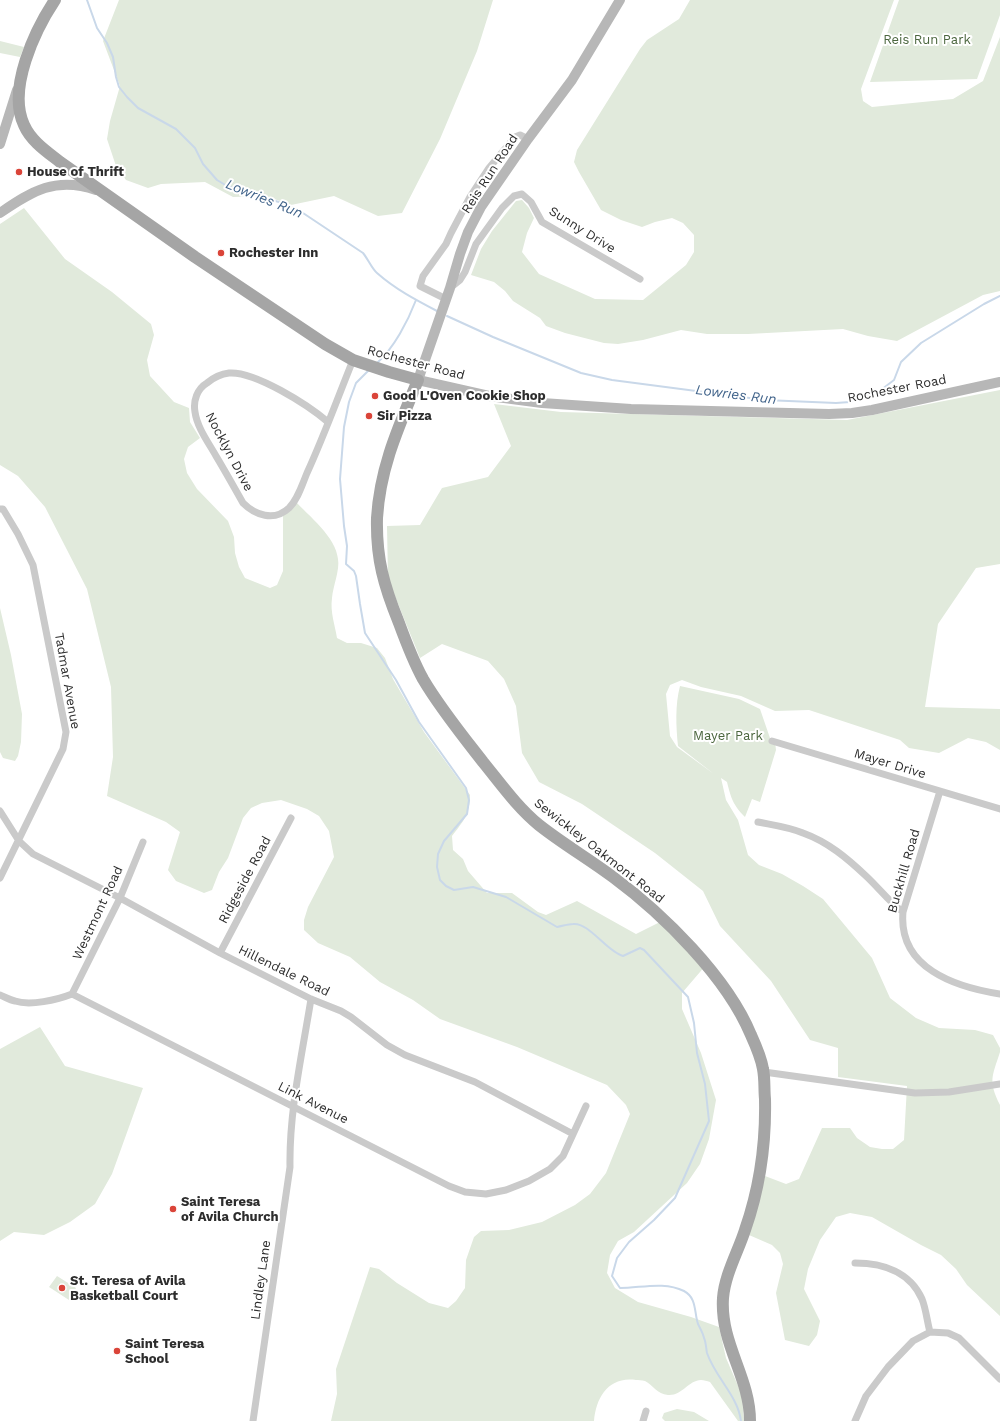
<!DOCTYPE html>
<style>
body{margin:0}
canvas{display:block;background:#fff}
</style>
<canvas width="1000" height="1421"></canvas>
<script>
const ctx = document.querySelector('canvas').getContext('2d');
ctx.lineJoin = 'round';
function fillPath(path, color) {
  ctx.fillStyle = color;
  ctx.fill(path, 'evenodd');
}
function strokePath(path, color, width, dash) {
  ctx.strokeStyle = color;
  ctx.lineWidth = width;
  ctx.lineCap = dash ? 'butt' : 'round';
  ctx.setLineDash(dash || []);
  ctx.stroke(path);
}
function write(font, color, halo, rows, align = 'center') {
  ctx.font = font + ' "Work Sans",sans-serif';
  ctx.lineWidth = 4;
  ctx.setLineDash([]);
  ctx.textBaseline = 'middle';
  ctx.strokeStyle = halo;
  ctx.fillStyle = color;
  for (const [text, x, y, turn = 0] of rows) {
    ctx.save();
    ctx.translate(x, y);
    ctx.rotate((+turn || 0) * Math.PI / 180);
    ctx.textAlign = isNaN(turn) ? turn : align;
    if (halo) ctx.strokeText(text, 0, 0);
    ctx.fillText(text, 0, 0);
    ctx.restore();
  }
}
const green = new Path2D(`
 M119 0H493L477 51 440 139 402 213 378 216 334 196 291 205 266 196 233 197 205 182 161 184 148 188 126 180 116 166 107 139 110 121 120 86 103 41Z
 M690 0H894L861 89 863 101 872 107 953 99 983 81 1000 37V291L983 295 897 341 868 336 843 329 748 334H707L681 330 643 340 618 344 604 343 565 333 546 326 540 318 513 301 505 291 494 282 471 275 481 249 492 231 516 201 522 200 529 208 534 218 527 233 522 252 539 274 595 299 643 300 686 265 694 252V235L683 223 672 218 655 222 642 227 621 220 601 210 579 172 574 162 577 150 640 49 647 40 679 19Z
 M899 0H1000V15L977 79 870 82Z
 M0 41 24 47 20 57 0 53Z
 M24 208 65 259 112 292 151 324 154 335 147 360 150 376 174 402 189 408 190 422 200 438 188 447 184 459 187 473 197 489 228 521 234 537 235 553 239 567 245 578 270 588 277 585 283 571V513L294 500C309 516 336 537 338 559 340 570 333 586 332 598 330 612 335 625 337 638L347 643H361L377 648 385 658 393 679 424 732 470 795C470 814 463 822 452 836L453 850 463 859 468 871 487 893H512L538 912 546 915 577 901 636 934 664 920 706 965 682 993V1009L701 1053 716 1100 709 1139 700 1164 687 1183 634 1232 618 1241 610 1255 607 1273 615 1288 638 1302 691 1317 719 1327 726 1358 742 1395 744 1421H738L710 1382C707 1381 704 1380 701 1380 689 1380 682 1396 668 1395 657 1394 653 1385 645 1381 642 1380 638 1380 636 1380 609 1376 596 1397 594 1421H331L337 1394 336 1369 370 1267 379 1269 397 1283 429 1303 448 1308 456 1301 465 1288 466 1260 474 1237 481 1231 509 1230 542 1222 575 1205 590 1194 606 1173 630 1114 626 1105 607 1085 517 1047 440 1019 413 1000 380 982 350 957 318 943 304 930V920L308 907 334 857 329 831 319 816 307 809 281 800 262 803 251 808 243 818 228 858 219 872 212 890 204 893 176 881 168 870 180 832 166 822 107 796 113 757 111 687 87 589 45 507 18 476 0 465V224Z
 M1000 390V564L976 568 938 624 925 707 1000 709V750L986 742 968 738 939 753 909 748 900 740 809 710 775 711 741 696 701 687 682 680 670 685 666 694 670 736 677 747 714 774 678 746C676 726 675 705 680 686L739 699 760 709 771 741 775 742 776 750 760 802 752 799 745 817C733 805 731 798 727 782L721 778 726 800 738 820 748 855 759 865 782 874 803 886 823 899 872 958 890 998 916 1018 939 1028 975 1030 993 1035 1000 1048V1052C992 1077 988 1081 1000 1105V1316L967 1285 956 1269 941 1255 921 1245 872 1217 850 1213 836 1217 820 1240 808 1269 804 1289 820 1321 817 1335 809 1346 785 1340 776 1293 783 1264 780 1253 772 1245 749 1235 765 1176 786 1184 799 1179 822 1128H850L857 1138 870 1147 882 1149H893L904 1140 907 1086 838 1077V1048L810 1040 771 981 720 926 703 891 655 853 582 804 539 782 522 753 516 706 504 679 488 661 442 644 420 658 388 579 387 526 420 525 442 488 488 477 511 446 494 404 561 412 847 420Z
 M0 608 11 655 22 714 21 742 18 756 15 761 3 758 0 752Z
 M40 1027 65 1066 143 1088 112 1174 95 1204 70 1222 44 1235 14 1232 0 1241V1049Z
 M57 1276 76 1288 69 1300 49 1287Z
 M677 1409 694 1412 709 1421H665L662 1418 664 1413Z`);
const stream = new Path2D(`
 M87 0 97 28 107 43 113 57 116 77 119 87 127 97 138 108 176 129 195 148 203 164 217 180 227 186 282 203 300 211 363 253C368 259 372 269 377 273 395 289 416 300 437 311
 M447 316 493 337 581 373 612 380 765 400 836 403 850 402 877 393 894 380 901 362 921 343 984 304 1000 296
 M377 363C394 348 408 321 416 300
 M369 370 356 383 349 402 344 427 340 479 344 526 347 546 346 564 354 571 356 576 360 604 365 633 396 680 419 722 466 788 469 800 467 814 444 841 438 854 437 867 440 880 446 886 454 890 473 887 506 897 557 927C563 926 568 924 573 924 589 922 607 952 623 956L640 948 644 950 688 997 694 1023 697 1053 705 1084 709 1121 675 1198 654 1220 629 1242 617 1258 612 1276 620 1288C641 1288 664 1281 684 1291 697 1298 694 1312 698 1324 700 1328 703 1333 704 1338 706 1342 706 1348 707 1353 715 1377 738 1396 741 1421`);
const street = new Path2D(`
 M450 288 460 280 465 272 476 244 502 208 514 196 522 194 531 202 542 222 640 279
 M446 299 420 286 423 276 446 244 451 233 470 197 489 168 515 137 520 135 528 139
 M328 422C308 405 255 371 229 373 220 374 213 378 207 383 197 389 193 401 195 412 197 427 208 442 216 456 225 471 234 487 243 503 255 515 274 522 289 508 298 499 302 485 307 473 324 436 338 397 353 360
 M0 509H3L18 534 33 565 66 732 63 749 0 878
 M772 741 1000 809
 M940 791 903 912C898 968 955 987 1000 994
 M0 811 19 841 33 854 120 898 220 953 311 999 341 1011 351 1017 387 1045 405 1055 475 1082 573 1134
 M758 822C773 825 789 827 803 833 828 842 847 858 866 876 879 888 889 902 903 912
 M220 953 291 818
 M72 994 120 898 143 842
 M0 995C5 997 10 1000 15 1001 30 1006 57 1000 72 994L449 1186 465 1192 486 1194 506 1190 529 1181 550 1169 563 1156 586 1106
 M764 1072 915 1093 949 1092 1000 1084
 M855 1263C883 1263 910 1272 922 1299 926 1309 927 1321 930 1332
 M253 1421 290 1167C289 1111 302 1055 311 999
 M643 1421 646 1411
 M855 1421 866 1396 888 1367 913 1341 930 1332 948 1333 959 1338 1000 1379`);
const secondary = new Path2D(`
 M620 0 572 80 528 139 481 207 468 232 460 254 450 288 418 380 489 396 542 403 631 409 829 414 852 413 872 410 1000 382
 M0 144 17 90
 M0 213C32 191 56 176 96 190`);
const primary = new Path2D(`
 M55 0C35 30 7 89 24 125 31 141 46 151 60 162L195 257 325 344 353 360 389 372 418 380C399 426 380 467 377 518 376 559 384 586 399 623 406 642 413 661 423 679 440 708 462 735 483 762 501 784 517 807 539 825 563 844 589 859 613 877 663 914 727 977 751 1035 756 1046 761 1057 763 1069 765 1079 764 1089 765 1099 766 1144 760 1187 745 1230 738 1252 725 1274 723 1298 720 1344 750 1377 750 1421`);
const markers = [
 [19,172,4,"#da4439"],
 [221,253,4,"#da4439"],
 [375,396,4,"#da4439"],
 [369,416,4,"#da4439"],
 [173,1209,4,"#da4439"],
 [62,1288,4,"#da4439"],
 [117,1351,4,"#da4439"]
];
const parkNames = [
 ["Reis Run Park",927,40],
 ["Mayer Park",728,736]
];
const poiNames = [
 ["House of Thrift",27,172],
 ["Rochester Inn",229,253],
 ["Good L'Oven Cookie Shop",383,396],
 ["Sir Pizza",377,416],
 ["Saint Teresa",181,1202],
 ["of Avila Church",181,1217],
 ["St. Teresa of Avila",70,1281],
 ["Basketball Court",70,1296],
 ["Saint Teresa",125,1344],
 ["School",125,1359]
];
const streetNames = [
 ["Reis Run Road",490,174,-57],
 ["Sunny Drive",582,230,32],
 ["Rochester Road",416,363,15],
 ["Rochester Road",897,389,-11],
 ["Nocklyn Drive",229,452,62],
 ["Tadmar Avenue",67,681,80],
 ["Mayer Drive",890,764,17],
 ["Sewickley Oakmont Road",599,851,38],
 ["Buckhill Road",904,871,-74],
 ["Ridgeside Road",245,880,-62],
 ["Westmont Road",98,913,-65],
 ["Hillendale Road",284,971,26],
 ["Link Avenue",313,1103,27],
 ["Lindley Lane",261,1280,-82]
];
const waterNames = [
 ["Lowries Run",264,199,22],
 ["Lowries Run",736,395,7]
];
fillPath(green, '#e1eadc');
strokePath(stream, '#c9d8e9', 2);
strokePath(street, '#cacaca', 7);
strokePath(secondary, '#b7b7b7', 10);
strokePath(primary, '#a5a5a5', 12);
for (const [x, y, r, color] of markers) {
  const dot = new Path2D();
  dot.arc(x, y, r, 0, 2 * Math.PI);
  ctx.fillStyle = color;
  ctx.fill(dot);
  strokePath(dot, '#fff', 1.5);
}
write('13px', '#4b663e', '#fff', parkNames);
write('bold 13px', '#2d2d2d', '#fff', poiNames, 'left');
write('13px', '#2d2d2d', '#fff', streetNames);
write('italic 14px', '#40638a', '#fff', waterNames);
</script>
